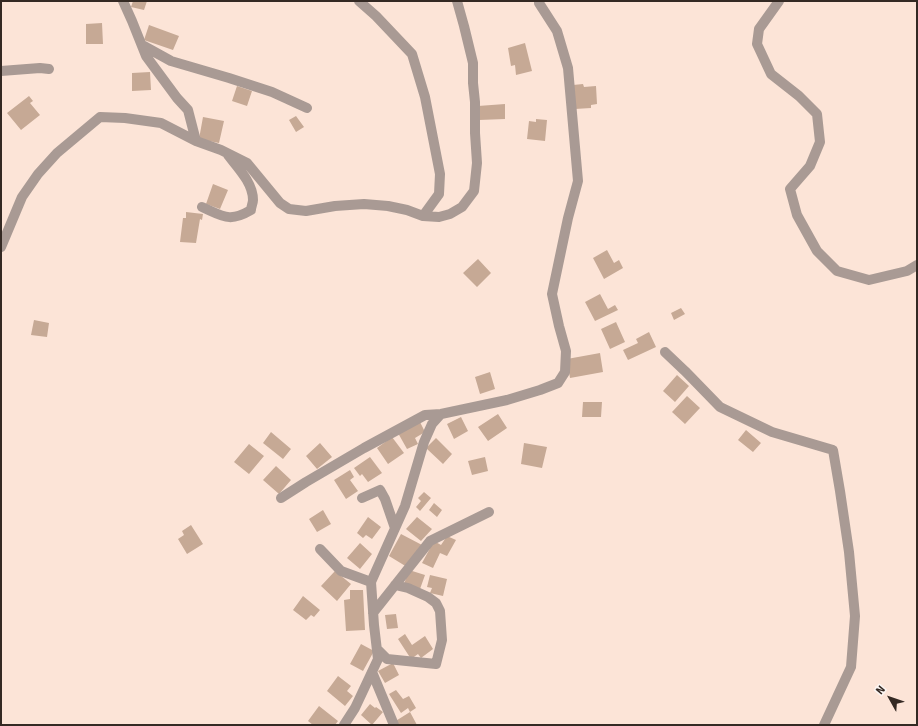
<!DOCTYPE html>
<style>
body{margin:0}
#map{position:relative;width:918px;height:726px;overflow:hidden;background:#fce4d7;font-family:Signika,sans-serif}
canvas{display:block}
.frame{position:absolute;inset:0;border:2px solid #342923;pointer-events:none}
.north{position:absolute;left:870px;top:678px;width:40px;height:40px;-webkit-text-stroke:3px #fbf5f2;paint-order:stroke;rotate:310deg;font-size:11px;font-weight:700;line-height:16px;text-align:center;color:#342923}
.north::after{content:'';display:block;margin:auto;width:14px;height:18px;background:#342923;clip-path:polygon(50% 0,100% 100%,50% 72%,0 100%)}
</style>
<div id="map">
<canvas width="918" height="726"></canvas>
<div class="frame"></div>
<div class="north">N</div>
</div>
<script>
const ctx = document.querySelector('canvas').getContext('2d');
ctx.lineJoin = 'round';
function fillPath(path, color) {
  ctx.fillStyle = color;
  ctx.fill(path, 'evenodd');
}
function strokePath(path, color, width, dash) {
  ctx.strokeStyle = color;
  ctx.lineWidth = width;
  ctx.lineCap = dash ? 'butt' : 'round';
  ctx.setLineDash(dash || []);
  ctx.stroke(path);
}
const building = new Path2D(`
 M133 1H147L144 10 131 7Z
 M102 23 103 44H86V24Z
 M149 25 179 36 173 50 144 40Z
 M525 43 532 71 516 75 515 65 511 66 508 48Z
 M150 72 151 90 132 91V73Z
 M583 84 584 87 596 86 597 104 591 105V108L575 109 573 85Z
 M237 86 252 91 247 106 232 101Z
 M29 96 33 101 30 103 40 115 21 130 7 113Z
 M505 104V119L479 120 478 106Z
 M296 116 304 127 296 132 289 120Z
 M203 117 224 121 219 143 199 139Z
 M536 119 547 120 545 141 527 139 529 121 536 122Z
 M213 184 228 190 220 209 206 204Z
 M186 212 203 214 202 220 200 219 196 243 180 242 183 218H186Z
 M607 250 614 263 619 260 623 268 604 279 593 258Z
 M478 259 491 273 477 287 463 273Z
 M600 294 608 309 615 305 618 310 595 321 585 302Z
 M681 308 685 314 674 320 671 313Z
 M34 320 49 323 47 337 31 335Z
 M616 322 625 342 610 349 601 329Z
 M649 332 656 347 628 360 623 350 638 343 636 339Z
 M600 353 603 372 570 378 567 359Z
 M490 372 495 389 480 394 475 377Z
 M677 375 689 386 675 402 663 391Z
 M687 396 700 408 685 424 672 412Z
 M583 402H602L601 417H582Z
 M498 414 507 428 488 441 478 427Z
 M461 417 468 431 454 439 447 424Z
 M420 422 425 432 415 438 418 444 407 449 398 433Z
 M746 430 761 443 753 452 738 440Z
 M271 432 291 449 283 459 263 443Z
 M392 437 404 453 388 464 377 448Z
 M436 438 452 454 443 464 426 448Z
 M320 443 332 457 317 469 306 456Z
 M524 443 547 447 542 468 521 464Z
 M249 444 264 456 249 474 234 462Z
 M370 457 382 473 368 482 362 474 360 476 354 468Z
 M485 457 488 471 472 475 468 461Z
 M276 466 291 480 279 494 263 480Z
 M350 470 354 477 350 480 358 491 346 499 334 480Z
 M424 492 431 498 420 511 416 507 421 501 418 498Z
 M434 503 442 510 437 517 429 510Z
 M323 510 331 524 317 532 309 519Z
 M368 517 381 527 372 539 366 535 363 538 357 533Z
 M417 517 432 529 421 541 406 529Z
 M191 525 203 544 187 554 178 539 184 535 182 531Z
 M401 534 422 545 407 567 389 556Z
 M447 536 456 540 447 556 440 553 433 568 422 563 434 541 441 545Z
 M360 543 372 554 360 569 347 558Z
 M409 570 425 575 420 589 404 584Z
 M335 571 351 584 337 601 321 586Z
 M430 575 447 579 443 596 430 593 432 588 427 587Z
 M350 590H363L365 630 346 631 344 600 350 599Z
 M303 596 320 610 314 617 311 615 306 620 293 610Z
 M396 614 398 628 387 629 385 615Z
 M405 634 412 645 425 636 433 649 421 658 418 654 411 659 398 639Z
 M361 644 374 651 363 671 350 664Z
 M393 663 399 675 385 683 378 671Z
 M338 676 351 686 347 691 353 696 345 706 327 691Z
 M396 690 403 699 409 696 416 708 410 712 408 708 401 713 389 694Z
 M370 704 375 708 376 707 383 712 372 725 361 715Z
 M319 706 338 721 335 725H313L308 721Z
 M410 712 417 725H396L394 722Z`);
const minor = new Path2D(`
 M123 1 132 21 146 56 177 98 188 110 196 141 221 150 247 163 280 203 289 209 306 211 335 206 364 204 388 206 407 210 423 216 439 217 450 214 462 207 474 191 477 163 475 133V102L473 83V63L464 26 457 1
 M359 1 376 16 412 54 425 97 440 174 439 194 423 216
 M779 1 759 29 757 44 771 74 799 96 817 114 820 142 810 166 790 189 797 215 817 251 837 271 869 280 907 271 917 265
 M142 45 171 61 229 78 272 92 307 108
 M1 71 40 68 49 69
 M202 207C223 216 229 223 251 210 251 207 253 203 253 200 253 183 238 168 228 155
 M1 247 22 197 38 174 57 153 100 117 125 118 161 123 196 141
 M665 352 685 371 720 407 772 432 833 450 840 491 849 552 855 616 851 667 824 725
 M281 498 306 482 364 448 425 415 441 414 507 400 540 390 558 383 565 372 566 351 559 326 552 294 568 218 578 181 568 68 557 31 539 3V1
 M362 498 380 490 385 499 395 528
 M320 549 341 571 371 582
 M373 613 430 541 489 512
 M377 649 387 659 436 664 442 640 440 611 436 603 428 597 408 588 395 585
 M372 672 394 725
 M344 725 355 708 378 659 374 625 371 582 405 506 424 442 432 424 441 414`);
fillPath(building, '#c6a995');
strokePath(minor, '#a99a94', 10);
</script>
